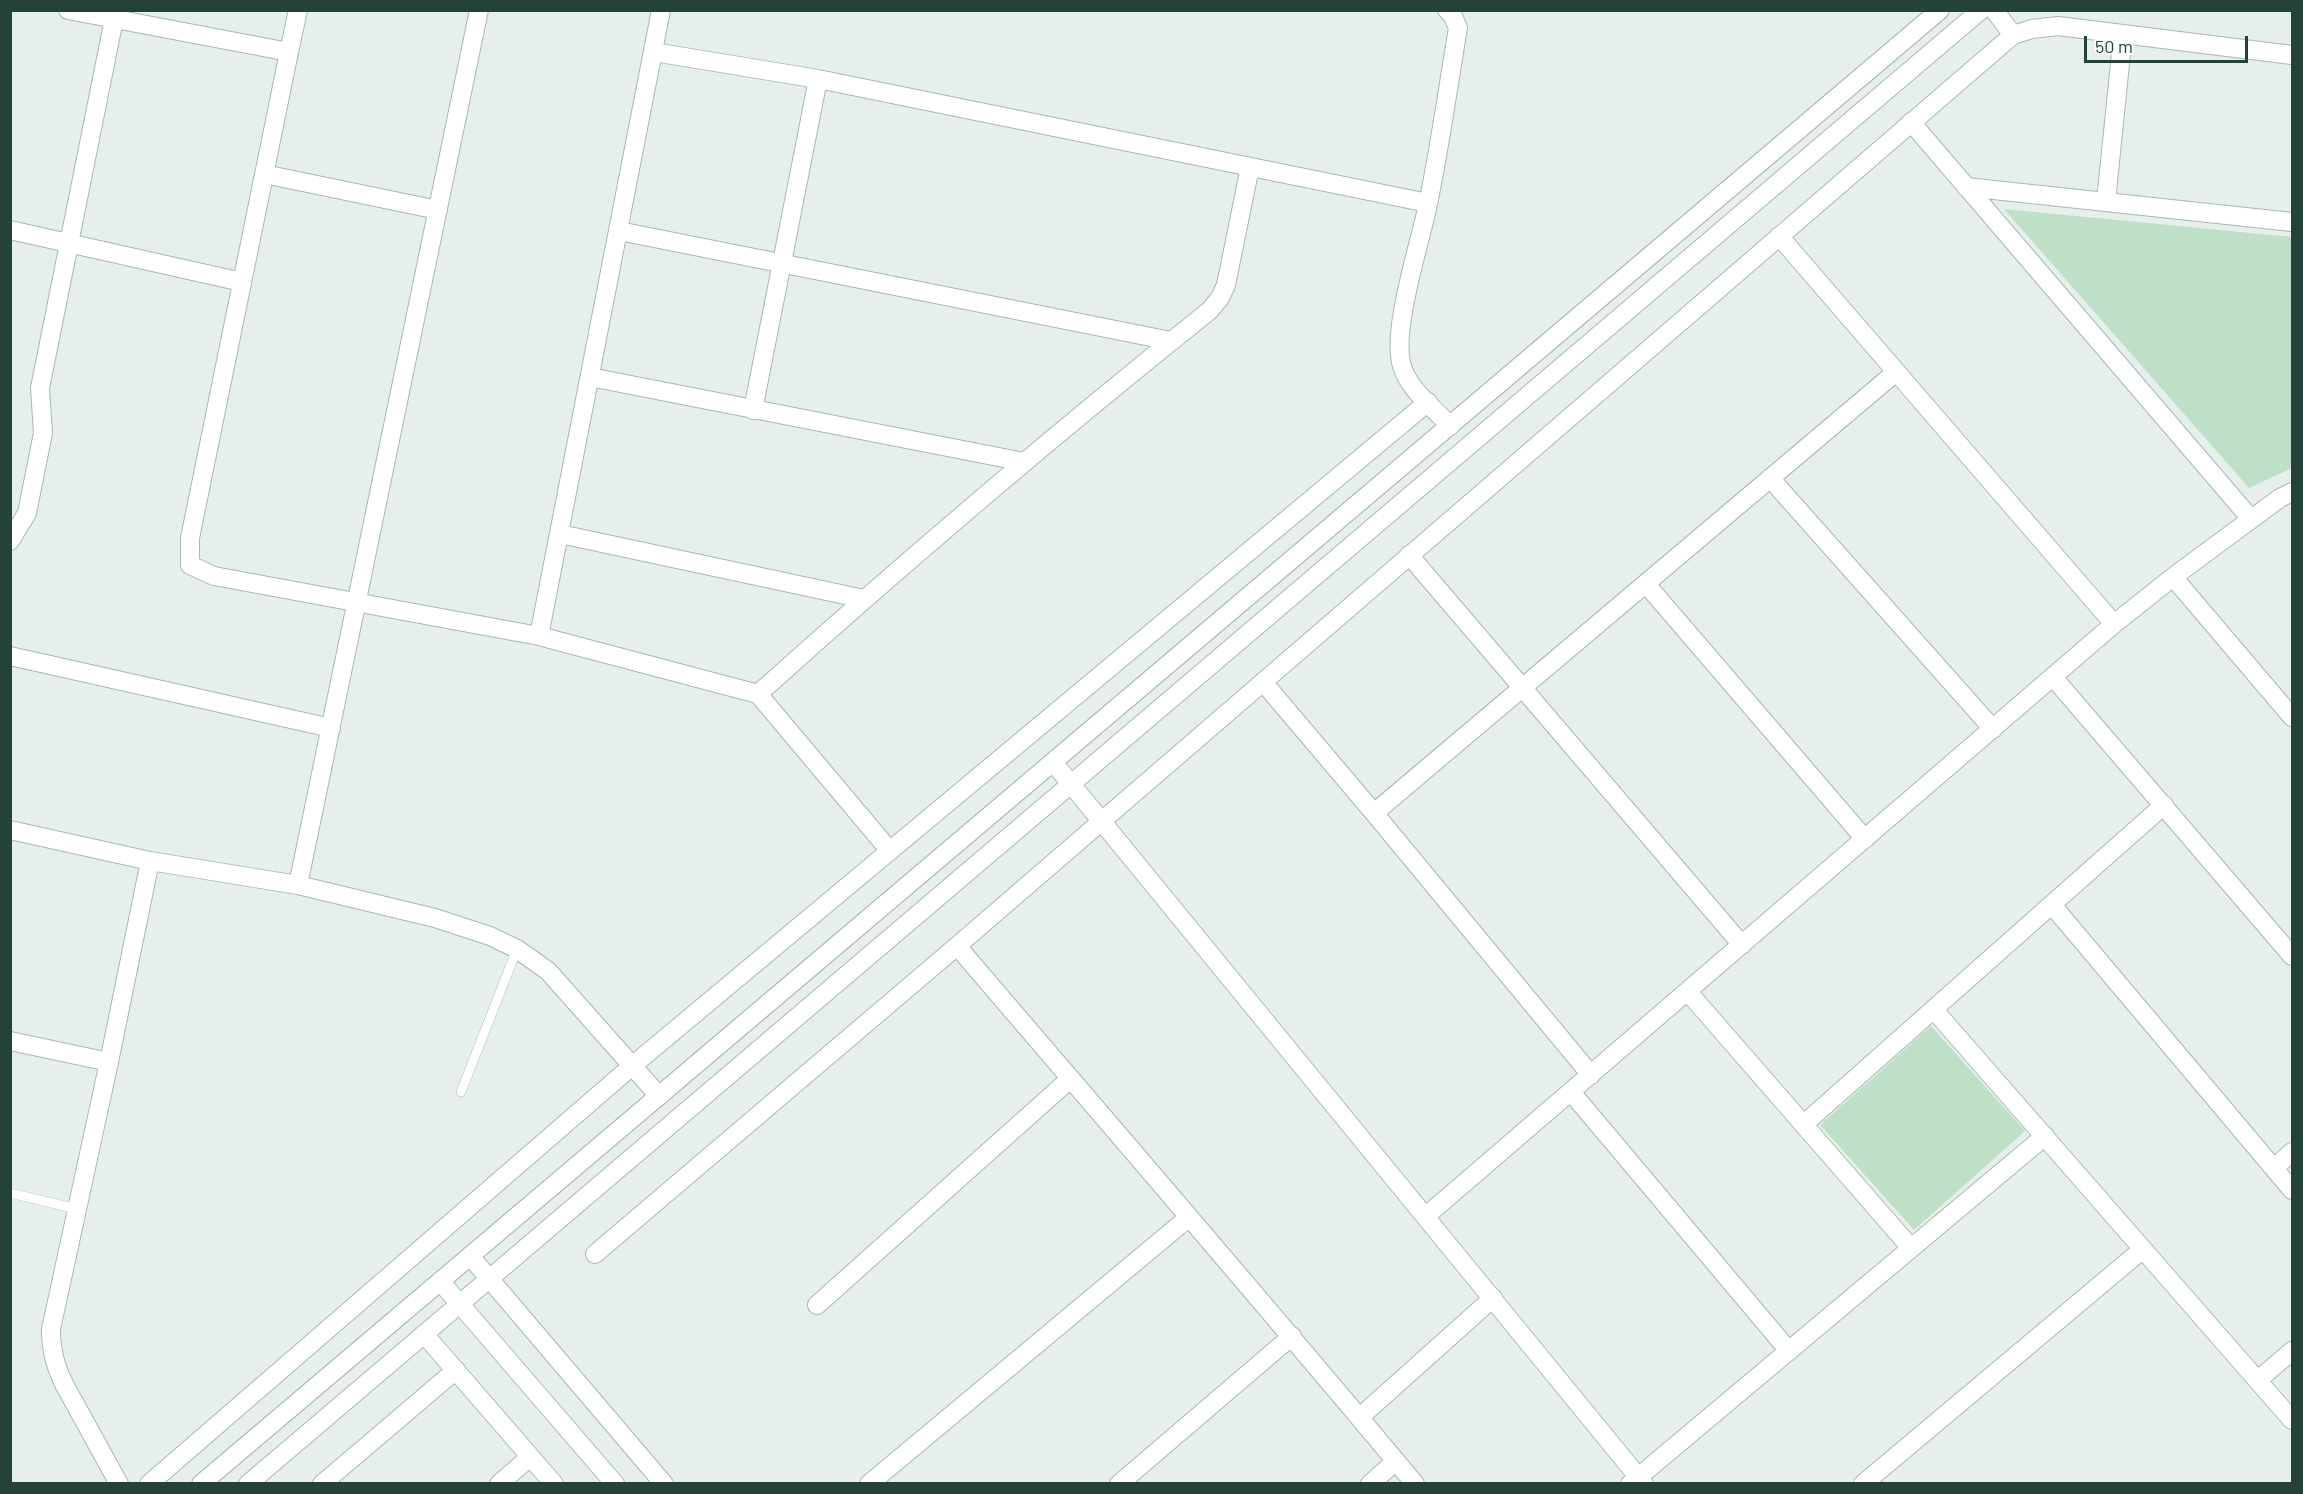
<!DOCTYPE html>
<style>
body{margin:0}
#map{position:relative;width:2303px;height:1494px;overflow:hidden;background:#e6efeb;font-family:Barlow,sans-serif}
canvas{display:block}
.frame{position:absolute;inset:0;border:12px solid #24423a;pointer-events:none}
.scale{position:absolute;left:2084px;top:36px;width:164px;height:27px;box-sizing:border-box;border:3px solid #24423a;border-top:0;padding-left:8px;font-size:18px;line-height:21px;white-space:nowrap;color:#24423a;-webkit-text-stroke:4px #f7fbf9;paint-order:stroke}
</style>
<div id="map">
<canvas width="2303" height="1494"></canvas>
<div class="frame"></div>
<div class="scale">50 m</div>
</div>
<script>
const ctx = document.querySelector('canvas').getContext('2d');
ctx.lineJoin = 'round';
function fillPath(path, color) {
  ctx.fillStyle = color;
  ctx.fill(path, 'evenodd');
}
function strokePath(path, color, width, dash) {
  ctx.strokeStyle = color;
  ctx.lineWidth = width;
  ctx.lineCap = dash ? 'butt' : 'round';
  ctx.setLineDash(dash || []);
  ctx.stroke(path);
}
const green = new Path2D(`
 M2004 209 2292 237V468L2249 488Z
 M1931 1026 2025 1131 1914 1230 1820 1125Z`);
const service = new Path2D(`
 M461 1092 517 949
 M10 1193 77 1209`);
const minor = new Path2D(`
 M68 10 289 52 298 10
 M479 10 298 885 435 918 490 936 517 949 548 971 659 1096
 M1447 10 1453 16 1458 28C1448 87 1440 146 1428 204 1420 244 1391 330 1402 366 1408 389 1434 408 1450 426
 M1994 10 2013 35
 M289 52 190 538V565L214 576 539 636 758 694 890 851
 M654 52 818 79 1428 203
 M1911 122 2251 519
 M264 174 438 210
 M1966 187 2292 222
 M2106 201 2123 34
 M10 230 242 282
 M619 231 1171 341
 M1779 236 2114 624
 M590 377 1024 462
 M753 410 818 79
 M1770 478 1993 729
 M560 534 864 599
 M10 541 27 513 43 433 40 388 114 19
 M1409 555 1742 945
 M2173 577 2292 717
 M1646 584 1865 839
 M539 636 661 10
 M10 656 331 728
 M2053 677 2292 956
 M1263 682 1374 813 1591 1075
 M758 694C905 562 1055 434 1209 311L1220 298 1226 285 1250 167
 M1053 762 1644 1484
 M1374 813 1896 372
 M10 830 150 861
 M2052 905 2292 1190
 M957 946C1110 1125 1264 1303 1415 1484
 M1688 992 1911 1248
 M1934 1010 2292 1420
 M10 1041 109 1062 51 1329C51 1350 55 1365 64 1384L119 1484
 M109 1062 150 861 298 885
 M1571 1092 1789 1351
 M1804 1124 2164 805
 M2274 1168 2292 1152
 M1426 1216 2114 624 2173 577 2280 498 2292 492
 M595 1254 957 946 2013 35 2032 29 2058 26 2292 55
 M817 1305 1070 1079
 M424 1334 554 1484
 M2258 1380 2292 1351
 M1360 1417 1493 1298
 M149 1484 632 1066 1428 402
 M322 1484 456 1370
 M499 1484 530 1457
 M869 1484 1188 1218
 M1119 1484 1292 1336
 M1370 1484 1396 1461
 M1630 1484 2045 1136
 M1863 1484 2143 1249`);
const tertiary = new Path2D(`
 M470 1256 664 1484
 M440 1281 615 1484
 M201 1484 1940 10
 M248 1484 1981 10`);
fillPath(green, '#bfe0c8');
strokePath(service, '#a8b8b2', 10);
strokePath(minor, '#a8b8b2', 20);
strokePath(tertiary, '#a8b8b2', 20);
strokePath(service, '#fff', 9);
strokePath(minor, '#fff', 18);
strokePath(tertiary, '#fff', 18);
</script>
